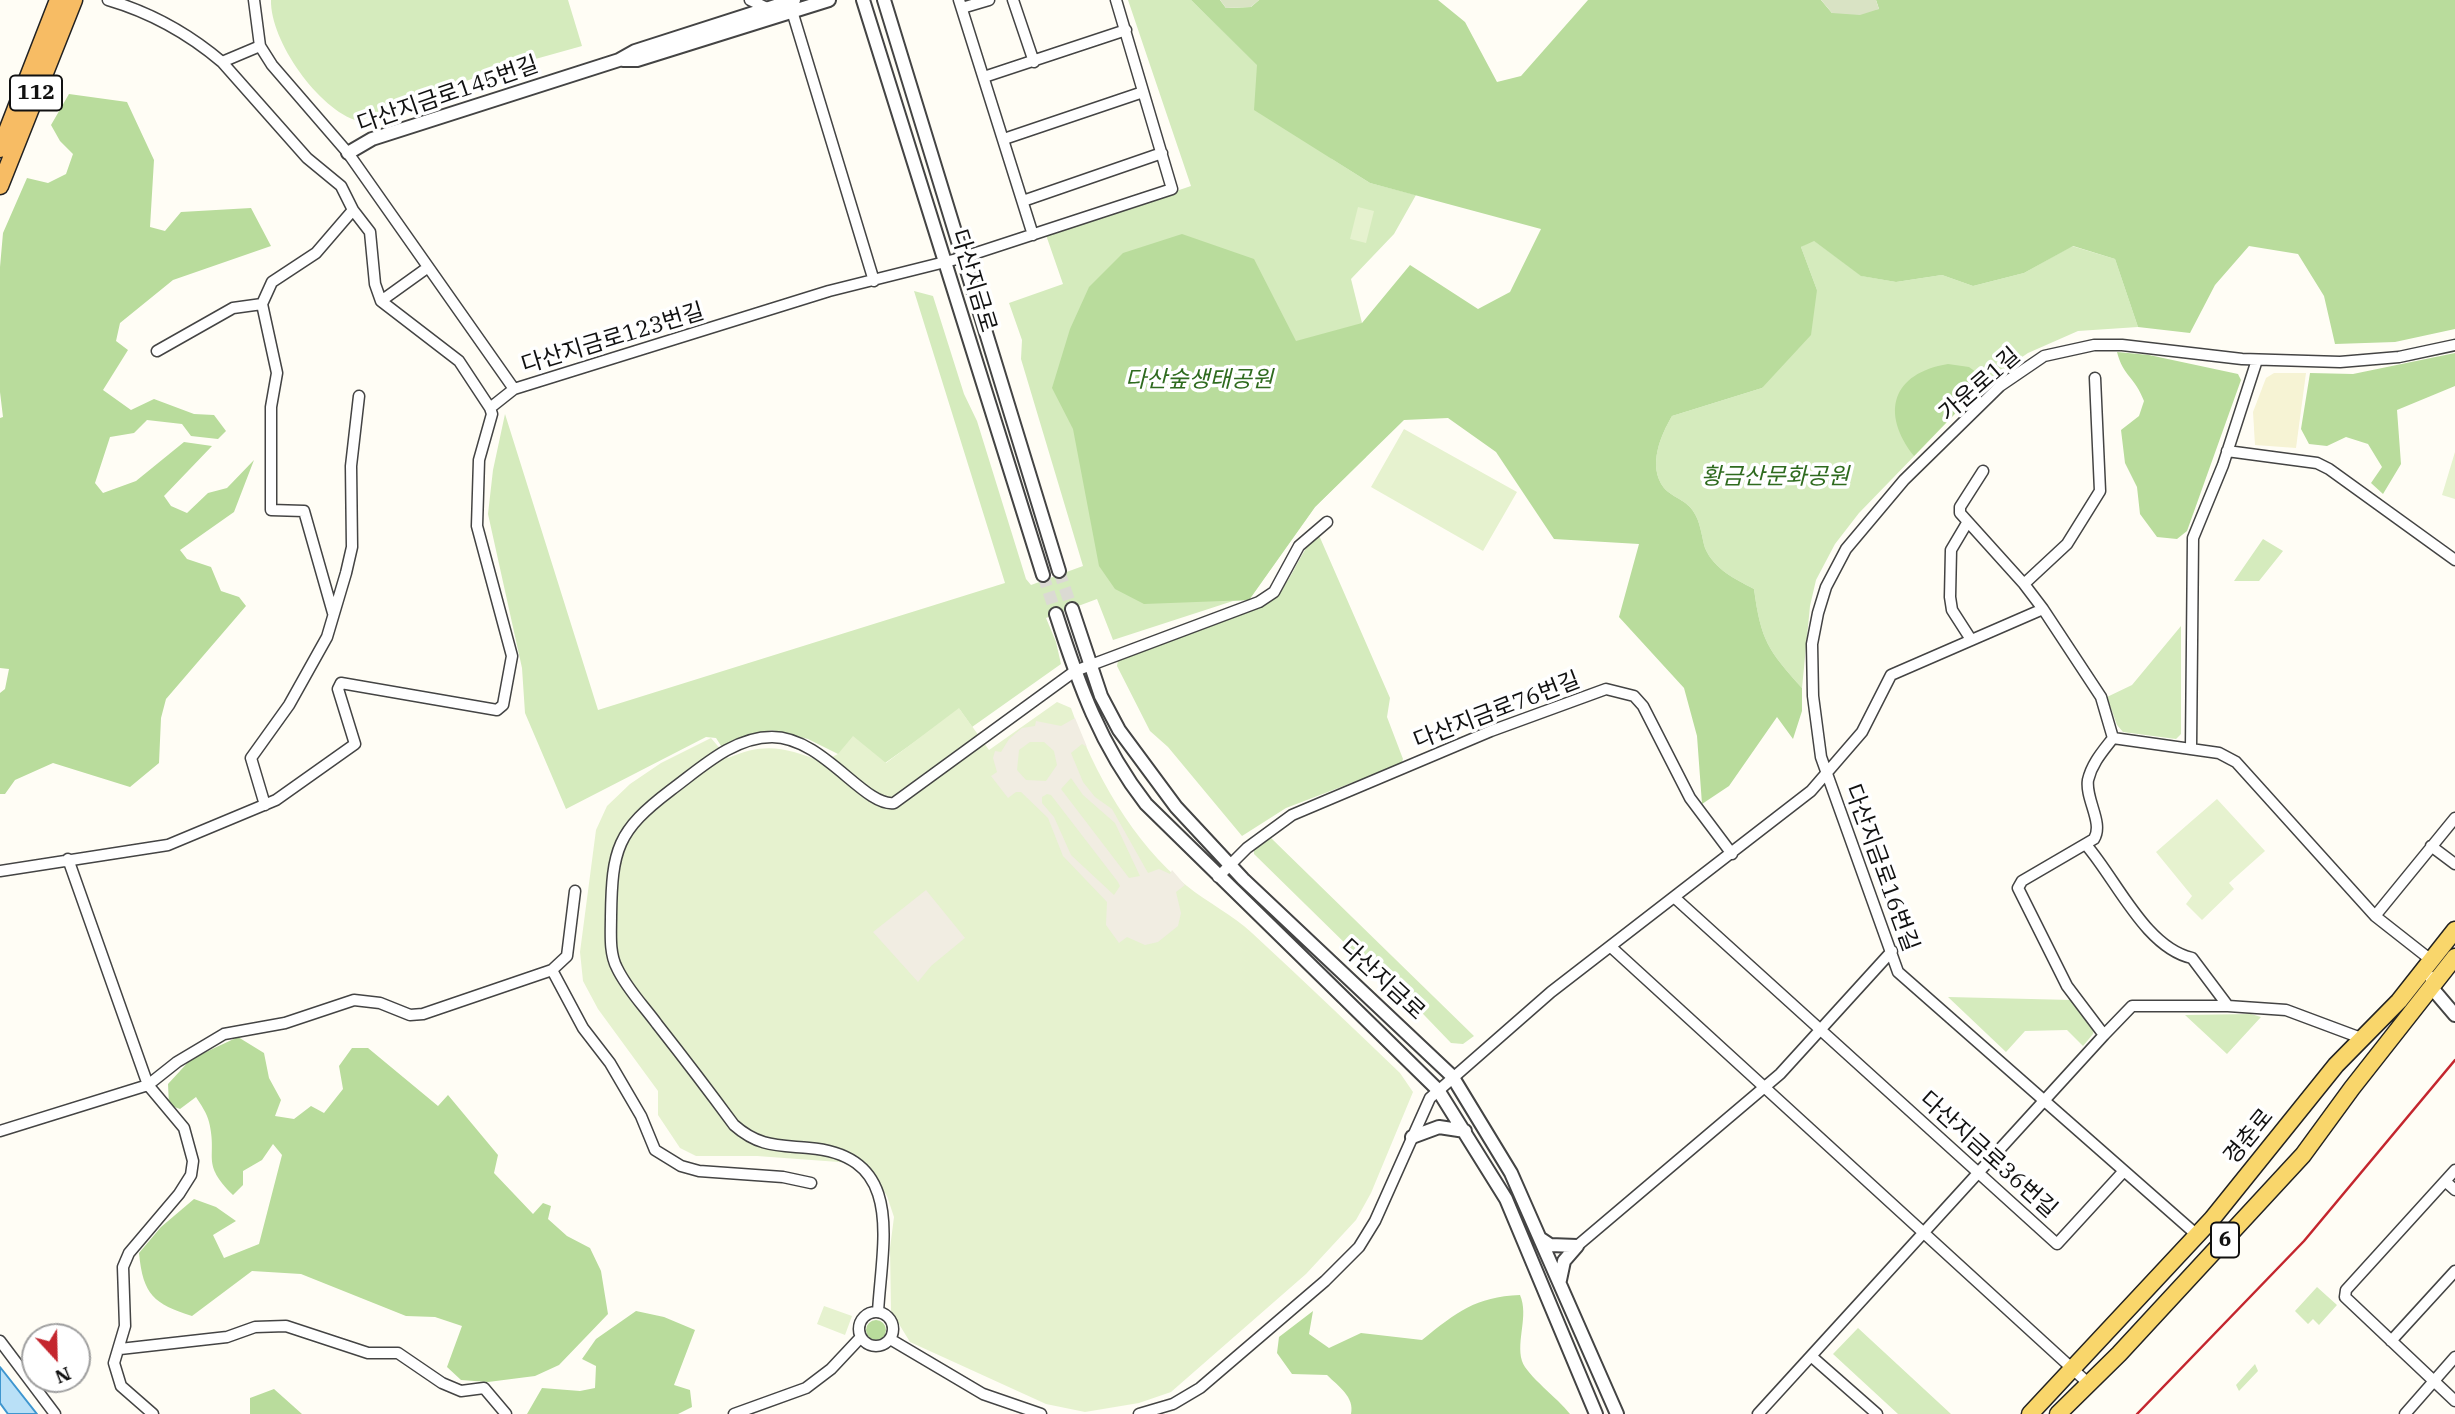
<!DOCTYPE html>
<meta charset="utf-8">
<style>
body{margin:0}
#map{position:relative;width:2455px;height:1414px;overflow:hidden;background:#fffdf5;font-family:"IBM Plex Serif",serif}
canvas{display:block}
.north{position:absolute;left:21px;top:1323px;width:70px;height:70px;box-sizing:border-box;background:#fff;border:2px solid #a0a0a0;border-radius:50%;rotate:158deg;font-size:19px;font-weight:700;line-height:28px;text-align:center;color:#111}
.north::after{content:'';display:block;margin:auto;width:24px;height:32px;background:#c4262e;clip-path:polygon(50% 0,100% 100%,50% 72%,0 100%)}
</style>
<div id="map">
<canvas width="2455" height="1414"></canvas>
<div class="north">N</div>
</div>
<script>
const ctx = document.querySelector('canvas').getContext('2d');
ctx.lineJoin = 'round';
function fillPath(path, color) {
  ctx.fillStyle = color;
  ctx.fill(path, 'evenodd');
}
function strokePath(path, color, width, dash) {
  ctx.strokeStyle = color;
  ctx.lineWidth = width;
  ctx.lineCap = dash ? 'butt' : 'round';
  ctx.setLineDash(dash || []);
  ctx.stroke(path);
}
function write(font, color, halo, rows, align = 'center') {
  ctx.font = font + ' "IBM Plex Serif","Noto Sans KR",serif';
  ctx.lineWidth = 7;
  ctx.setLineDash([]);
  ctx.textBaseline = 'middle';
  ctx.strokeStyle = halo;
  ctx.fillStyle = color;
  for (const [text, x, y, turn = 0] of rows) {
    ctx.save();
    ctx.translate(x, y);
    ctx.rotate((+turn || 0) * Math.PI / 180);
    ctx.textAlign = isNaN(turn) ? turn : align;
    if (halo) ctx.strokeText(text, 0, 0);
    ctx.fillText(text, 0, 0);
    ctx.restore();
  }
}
const farmland = new Path2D(`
 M2274 373H2306L2296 448 2255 445 2253 412 2266 378Z`);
const green = new Path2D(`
 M271 0H568L582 46 496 70 358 121C319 110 270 41 271 0Z
 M1128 0H1191L1258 65 1332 159 1370 183 1416 195 1394 234 1351 279 1362 323 1366 457 1315 507 1249 600 1233 601 1113 640 1097 599 1046 618 1056 642 1061 664 972 727 960 710 885 763 838 754 808 739 772 730 747 736 723 749 716 738 706 737 566 809 525 713 522 668 488 514 493 470 505 414 598 710 1005 583 914 291 933 296 964 394 977 421 1026 579 1031 585 1083 566 1021 359 1022 340 1009 303 1063 284 1046 235 1191 186Z
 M1813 240 1862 276 1896 282 1942 275 1973 286 2024 273 2072 246 2115 259 2138 327 2078 331 2028 353 1987 381 1859 513 1835 544 1816 580 1810 606 1802 688C1768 650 1761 641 1754 589 1735 579 1714 569 1705 548 1702 538 1701 526 1696 516 1689 500 1674 499 1664 488 1647 466 1661 435 1672 416L1762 388 1817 290 1801 247Z
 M1318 533 1390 698 1387 717 1403 759 1401 764 1286 808 1242 836 1168 747 1150 731 1117 666 1118 660 1267 604C1292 586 1297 554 1318 533Z
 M2263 539 2283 551 2259 581H2234Z
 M2181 626V734L2176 739 2123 732 2117 725 2107 697 2132 685Z
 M1271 838 1474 1036 1463 1044 1451 1043 1376 965 1356 954 1254 854V850Z
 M1948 997 2072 1000 2094 1027 2093 1034 2083 1046 2067 1030 2025 1031 2006 1052Z
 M2251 1014 2261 1017 2227 1054 2185 1015Z
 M2317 1287 2337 1305 2319 1325 2313 1319 2308 1324 2295 1311Z
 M1858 1328 1951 1414H1898L1833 1354Z
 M2255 1364 2258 1371 2239 1391 2236 1385Z`);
const forest = new Path2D(`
 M1191 0H1220L1226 8 1251 7 1259 0H1438L1465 22 1497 82 1521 76 1588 0H1821L1832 13 1879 9 1876 0H2455V329L2395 342 2335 344 2324 296 2298 254 2249 246 2215 285 2190 333 2138 327 2115 259 2073 246 2024 273 1973 286 1942 275 1896 282 1861 276 1814 241 1801 247 1817 290 1811 335 1762 388 1672 416C1661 435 1647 466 1664 488 1674 499 1689 500 1696 516 1701 526 1702 538 1705 548 1714 569 1735 579 1754 589 1761 641 1768 650 1802 688V711L1793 739 1777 717 1729 786 1702 804 1697 736 1684 688 1619 617 1639 544 1554 539 1496 452 1448 418 1404 420 1315 507 1249 600 1144 604 1115 589 1099 566 1073 429 1052 388 1070 329 1089 287 1123 253 1182 234 1254 259 1296 341 1362 323 1410 265 1478 309 1510 292 1541 229 1370 183 1254 110 1257 65Z
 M69 94 127 102 154 160 150 227 165 231 181 212 251 208 271 246 173 280 120 323 116 341 128 350 103 390 131 410 154 399 194 414 214 415 226 431 218 439 191 436 182 424 147 420 134 433 110 437 95 483 103 493 136 481 184 442 212 446 164 496 171 506 187 513 208 493 227 488 254 460 234 512 180 550 187 559 211 567 221 591 239 597 246 606 166 699 161 718 159 763 130 787 53 763 15 780 5 794H0V693L5 689 9 669 0 668V418L3 417 0 392V267L3 233 27 178 48 183 66 174 73 154 60 141 51 125Z
 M2117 352 2149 355 2238 374 2241 380 2187 531 2177 539 2157 537 2140 514 2137 487 2125 463 2121 430 2139 416 2144 401C2135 377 2123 376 2117 352Z
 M2455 353V386L2397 410 2401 464 2383 494 2371 483 2382 467 2368 444 2346 437 2327 446 2309 444 2301 429 2310 373 2353 374Z
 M1948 364 1969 367 1987 380 1914 456C1880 413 1892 373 1948 364Z
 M238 1037 264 1053 269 1078 281 1100 275 1116 294 1119 311 1106 324 1113 343 1089 339 1066 352 1048H368L438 1106 448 1095 498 1155 494 1173 533 1214 543 1203 551 1206 548 1219 567 1236 590 1248 601 1271 608 1314 559 1365 535 1376 488 1382 461 1380 447 1367 462 1326 435 1317 406 1316 301 1274 252 1271 192 1316C154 1304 143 1295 139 1253L161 1227 194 1199 216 1207 236 1221 213 1235 224 1258 259 1244 282 1155 273 1144 262 1160 243 1171V1185L233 1195C200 1162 218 1159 209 1122 207 1113 201 1105 196 1097L180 1109 169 1105 168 1084 191 1059Z
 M1520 1295C1529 1316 1516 1340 1522 1361 1527 1376 1558 1398 1570 1414H1351C1355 1397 1338 1386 1327 1375L1292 1374 1277 1353 1279 1337 1313 1311 1309 1334 1329 1348 1361 1333 1422 1340C1457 1312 1475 1297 1520 1295Z
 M636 1311 664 1317 695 1330 674 1385 690 1390 692 1407 678 1414H527L542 1388 580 1391 595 1388 596 1366 582 1359 596 1339Z
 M866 1330a10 10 0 1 1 20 0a10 10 0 1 1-20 0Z
 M274 1389 302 1414H250V1398Z`);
const cemetery = new Path2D(`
 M1220 0H1259L1251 7 1226 8Z
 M1821 0H1876L1879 9 1860 15 1832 13Z`);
const pitch = new Path2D(`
 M1358 207 1374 211 1366 243 1350 239Z
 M1404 429 1517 492 1483 551 1371 487Z
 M2455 452V499L2442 495Z
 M1057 702 1071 708C1094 773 1133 843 1187 886 1208 903 1233 915 1252 933 1302 979 1351 1026 1400 1073L1413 1092 1371 1193 1356 1220 1306 1274 1171 1392 1139 1403 1085 1412 1046 1404 910 1342 891 1311 890 1248 894 1217 887 1196 866 1164 757 1156H696L680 1148 658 1115V1091L598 1009 583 981 580 952 596 830 607 806 630 784 661 763 711 738 728 758C764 742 786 747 822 762L838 754 853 736 886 763 959 708 989 750Z
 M2217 799 2265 851 2229 883 2234 889 2202 920 2186 904 2192 896 2156 852Z
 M824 1306 852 1316 845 1335 817 1324Z`);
const plaza = new Path2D(`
 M1075 718 1087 747 1082 744 1071 753 1083 782 1095 797 1112 809 1148 873 1159 869 1170 874 1172 870 1185 885 1176 892 1181 913 1178 926 1158 942 1145 945 1127 937 1119 943 1106 925 1107 902 1063 856 1048 818 1021 792H1016L1008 798 991 776 997 772 993 758 995 751 1001 752 1009 739 1022 728 1035 726 1036 721 1061 726ZM1030 742H1044L1054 751 1057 765 1046 781 1026 780 1017 770 1019 750ZM1071 778 1083 795 1115 823 1140 876 1129 878 1061 789ZM1047 794 1051 795 1118 882 1120 886 1114 895 1071 855 1054 817 1042 803V797Z
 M926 890 965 938 931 966 918 982 873 932Z`);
const water = new Path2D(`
 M0 1367 37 1414H8L0 1403Z`);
const tertiaryTunnel = new Path2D(`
 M1059 571 1072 609
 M1043 575 1056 614`);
const minor = new Path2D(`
 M108 0C149 12 189 34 222 62
 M254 0 260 46 272 65 348 153 514 389 829 291 961 258 1172 189 1116 0
 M750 0 767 8
 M959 0 1033 235
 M1013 0 1034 62
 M962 8 989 0
 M792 11 874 281
 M260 46 222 62 307 158 341 186 353 210 370 232 375 284 381 301 459 361 490 408
 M984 77 1126 30
 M1004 139 1143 92
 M1023 201 1162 153
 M381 301 427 268
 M157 351 233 308 262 304
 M2227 451 2317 463 2329 469 2455 560
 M1983 471 1960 507V513L2024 584
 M1967 523 1951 550 1950 597 1952 610 1970 638
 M2043 609 2024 584 2067 544 2100 491 2095 378
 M333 613 304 511 271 510V407L277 373 262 304 272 282 316 253 353 210
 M2113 738 2219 753 2236 762 2375 916 2431 960
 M2191 748 2193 538 2223 465 2257 360
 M265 805 251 758 289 705 327 637 346 573 352 547 351 466 359 396
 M2087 846C2117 881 2146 948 2192 958L2228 1006
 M2431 846 2455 864
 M0 871 168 845 276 800 355 744 338 689 341 683 497 710 503 705 512 656 477 526 479 460 492 414 490 408 514 389
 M1218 877 1247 848 1292 815 1491 731 1606 689 1634 696 1643 706 1690 798 1732 854
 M1675 898 2057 1244 2123 1172
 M2375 916 2455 818
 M1611 947 2088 1383
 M552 970 583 1028 610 1063 641 1116 655 1150 681 1166 699 1171 783 1177 811 1183
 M0 1131 148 1085 68 859
 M2455 1170 2346 1290 2345 1297 2455 1401
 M2445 1181 2455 1190
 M2197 1235 1898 972 1821 757 1813 696 1812 644 1818 613 1826 587 1846 549 1904 480 2000 386 2044 356 2094 345H2122L2242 359 2340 362 2399 357 2455 345
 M1577 1246 1780 1074 1892 951
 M859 1329a17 17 0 1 1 34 0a17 17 0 1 1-34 0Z
 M878 1312C882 1242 906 1156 809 1148 777 1145 759 1147 734 1125 709 1091 683 1057 657 1024 643 1005 627 989 617 968 609 953 611 933 611 916 612 849 617 831 671 790 701 768 733 737 772 737 823 737 864 807 894 803L1075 671 1259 602 1274 592 1299 546 1327 522
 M890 1339 983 1394 1041 1414
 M0 1341 55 1414
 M2391 1341 2455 1271
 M120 1349 227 1337 255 1327 286 1326 368 1353H398L442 1383 461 1391 484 1388 506 1414
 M1811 1356 1877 1414
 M153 1414 121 1386 114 1363 125 1326 123 1267 129 1253 179 1194 191 1175 193 1161 184 1128 148 1085 177 1062 224 1034 285 1023 354 1000 380 1003 410 1015 423 1014 552 970 567 956 575 891
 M734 1414 806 1388 831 1369 861 1337
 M1139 1414 1173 1404 1200 1388 1325 1281 1359 1247 1375 1221 1430 1098 1551 992 1811 791 1862 732 1891 675 2043 609 2101 697 2113 738C2103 751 2092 763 2088 780 2085 799 2104 823 2094 839L2022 881 2018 888 2067 986 2104 1035 2132 1006H2228L2286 1010 2361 1038
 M1758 1414 2104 1035
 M2405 1414 2455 1357`);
const tertiary = new Path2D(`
 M863 0 1043 575
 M884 0 1059 571
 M623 60H637L829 0
 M348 153 372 139 619 60 635 51 794 0
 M1072 609 1101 696 1119 730 1176 807 1243 879 1452 1076 1511 1173 1617 1414
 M1056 614C1079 685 1100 745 1146 804L1438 1090 1506 1199 1596 1414
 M2432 978V988L2455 1015
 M1412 1137 1439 1127 1465 1131
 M1541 1239 1550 1245 1577 1246
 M1560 1280 1564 1261 1577 1246`);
const primary = new Path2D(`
 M2030 1414 2212 1219 2336 1065 2399 1001 2455 930
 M2058 1414 2119 1354 2303 1155 2352 1088 2455 957`);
const trunk = new Path2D(`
 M0 149 58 0
 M0 186 74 0`);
const rail = new Path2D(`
 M2137 1414 2304 1241 2455 1060`);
const shields = [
 [36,93,52],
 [2225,1240,28]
];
const shieldNames = [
 ["112",36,93],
 ["6",2225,1240]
];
const streetNames = [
 ["다산지금로145번길",448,95,-19],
 ["다산지금로",973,281,73],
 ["다산지금로123번길",613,339,-17],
 ["가운로1길",1980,385,-41],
 ["다산지금로76번길",1497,711,-21],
 ["다산지금로16번길",1881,868,70],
 ["다산지금로",1382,980,43],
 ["경춘로",2249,1137,-51],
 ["다산지금로36번길",1988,1155,42]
];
const parkNames = [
 ["다산숲생태공원",1199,380],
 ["황금산문화공원",1775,477]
];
fillPath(farmland, '#f6f3d4');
fillPath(green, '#d5ebbd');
fillPath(forest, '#b9dc9c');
fillPath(cemetery, '#d9e3c4');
fillPath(pitch, '#e6f2cf');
fillPath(plaza, '#f1ede2');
fillPath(water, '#b9e0f7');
strokePath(water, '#3f96cf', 2);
strokePath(tertiaryTunnel, '#dbdad3', 12, [12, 6]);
strokePath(minor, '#444', 13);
strokePath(tertiary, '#444', 16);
strokePath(primary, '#222', 19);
strokePath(trunk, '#222', 19);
strokePath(minor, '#fff', 10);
strokePath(tertiary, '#fff', 12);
strokePath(primary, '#f9d66b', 16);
strokePath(trunk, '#f7bc64', 16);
strokePath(rail, '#c4262e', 2.5);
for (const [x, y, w] of shields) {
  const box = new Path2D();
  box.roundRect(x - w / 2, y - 17.5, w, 35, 5);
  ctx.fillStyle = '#fff';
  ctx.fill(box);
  strokePath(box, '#111', 2);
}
write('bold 21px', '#111', null, shieldNames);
write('23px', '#111', '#fff', streetNames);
write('italic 23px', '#2f6b1f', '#fff', parkNames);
</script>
